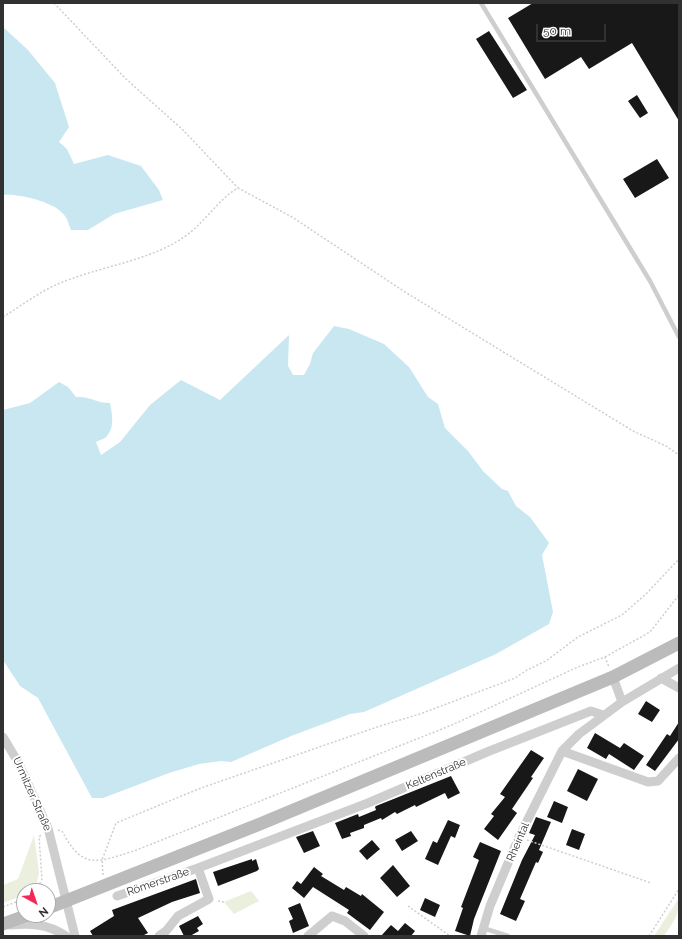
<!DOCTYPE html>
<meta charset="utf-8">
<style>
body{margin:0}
#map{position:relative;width:682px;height:939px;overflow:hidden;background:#fff;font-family:Raleway,sans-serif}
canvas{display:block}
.frame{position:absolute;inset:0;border:4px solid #313131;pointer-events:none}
.north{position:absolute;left:16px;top:883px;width:40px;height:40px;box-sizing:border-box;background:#fff;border:1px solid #adadad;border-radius:50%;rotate:140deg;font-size:11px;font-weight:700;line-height:16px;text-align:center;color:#313131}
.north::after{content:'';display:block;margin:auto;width:14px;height:18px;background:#f42758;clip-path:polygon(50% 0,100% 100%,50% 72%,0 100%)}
.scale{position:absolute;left:536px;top:24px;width:70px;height:18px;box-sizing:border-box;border:2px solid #313131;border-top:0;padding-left:5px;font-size:12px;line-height:14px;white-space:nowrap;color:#313131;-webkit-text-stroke:3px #fff;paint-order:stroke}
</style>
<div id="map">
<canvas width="682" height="939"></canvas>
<div class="frame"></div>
<div class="north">N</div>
<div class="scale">50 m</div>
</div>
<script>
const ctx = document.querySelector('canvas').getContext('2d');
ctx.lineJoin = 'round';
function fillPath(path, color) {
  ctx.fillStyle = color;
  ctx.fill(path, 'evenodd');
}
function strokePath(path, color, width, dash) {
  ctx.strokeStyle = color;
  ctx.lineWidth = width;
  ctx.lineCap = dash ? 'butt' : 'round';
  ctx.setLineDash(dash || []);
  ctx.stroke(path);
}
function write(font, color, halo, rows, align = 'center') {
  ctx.font = font + ' Raleway,sans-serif';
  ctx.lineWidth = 4;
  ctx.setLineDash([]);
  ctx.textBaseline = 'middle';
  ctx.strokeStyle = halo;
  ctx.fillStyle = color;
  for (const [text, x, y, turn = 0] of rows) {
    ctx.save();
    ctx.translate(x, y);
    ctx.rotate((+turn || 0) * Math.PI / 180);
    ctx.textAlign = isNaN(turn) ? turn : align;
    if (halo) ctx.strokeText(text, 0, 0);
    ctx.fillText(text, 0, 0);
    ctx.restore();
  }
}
const green = new Path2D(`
 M34 835 39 872 36 888 31 891H24V895L3 903V885L18 879Z
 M251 891 259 901 234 914 224 902Z
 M679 898C679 917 674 920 664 936H654Z`);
const water = new Path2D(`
 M3 27 28 50 55 83 69 127 59 142 67 149 74 164 108 155 141 166 159 190 163 200 114 214 88 230H71C69 226 68 220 65 216 56 202 18 193 3 195Z
 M334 326 349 329 384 344 409 367 428 397 438 404 445 428 468 451 483 471 502 489 508 491 516 506 530 517 549 543 542 555 553 612 549 624 496 654 364 712 350 714 291 736 231 762 221 761 199 764 169 773 103 798H92L38 698 20 686 3 660V410L30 403 59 382 68 387 76 397C92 396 95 403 110 403 112 413 115 427 107 436 105 439 99 440 96 442L101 455 120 442 150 405 181 380 220 400 289 335 288 366 293 375H304L310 364 313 353Z`);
const building = new Path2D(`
 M533 3H679V121L632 43 589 69 581 57 545 79 508 18Z
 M489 31 527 90 513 98 476 39Z
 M637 95 648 113 640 118 628 101Z
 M657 159 669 178 635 198 623 179Z
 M646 701 660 710 652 722 638 714Z
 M679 722V739L655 771 646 765 667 734 670 736Z
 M595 733 620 748 624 743 644 756 634 770 609 754 606 759 587 748Z
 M531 750 544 758 531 777 533 778 512 809 517 813 498 840 484 829 494 816 491 814 505 797 500 794Z
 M578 769 598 779 587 801 567 791Z
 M451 776 460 793 448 799 445 793 416 807 415 805 397 814 395 812 382 820 381 818 364 825V828L350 833 351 836 342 839 335 823 358 814 359 817 376 810 375 807 376 806Z
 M554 801 568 807 562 823 547 817Z
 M536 817 551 822 539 850 543 852 538 863 536 862 520 899 525 901 516 921 500 914 522 860 535 835 529 833Z
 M448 820 460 825 455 838 451 836 438 865 425 859 433 841 437 843Z
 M572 829 585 834 579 850 566 845Z
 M313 831 320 846 304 853 296 837Z
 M411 831 418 841 402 851 395 840Z
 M372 840 380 849 367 860 359 851Z
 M480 842 501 851 474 919 470 936 455 931 463 908 461 907 479 860 473 857Z
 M252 859V861L256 859 259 869 257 871 218 886 213 872Z
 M393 865 410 886 397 897 380 878Z
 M314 867 323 874 321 876 344 890 346 887 361 896 362 894 384 912 370 930 347 913 349 910 313 887 304 898 292 888 297 881 301 884Z
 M196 879 200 893 172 902 138 918 148 933 142 936H93L90 931 114 916 112 910Z
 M425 898 440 905 435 917 420 910Z
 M300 903 309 926 293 933 289 921 293 919 288 908Z
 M198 916 203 924 197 928 199 931 190 936H184L179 926Z
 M405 923 415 931 411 936H381L391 925 398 931Z`);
const path = new Path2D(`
 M54 3 126 79 182 129 238 188
 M3 317C21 306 39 292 58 284 97 267 150 261 184 237 205 223 217 200 238 188L292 217 405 292 633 431 666 446 679 455
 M605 657 650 632 679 595
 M58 830 62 831C83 871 97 862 134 851L452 725 578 667 605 657 609 667
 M527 840 651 883
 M103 875 102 860 116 823 201 788 380 726 420 714 515 678 527 670 546 661 578 637 622 615 647 593 679 559
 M36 891 42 879 39 837 41 835
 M218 901 224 902
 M408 906 450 936
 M3 907 24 899
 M649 936 679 889`);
const lane = new Path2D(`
 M481 3 650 281 679 337
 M483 928 508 936`);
const street = new Path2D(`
 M661 678 679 688
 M622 702 679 668
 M3 737 18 762 48 828 75 936
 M562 751 648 782 658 781 679 758
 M117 896 198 868 368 803 487 752 591 711 603 715
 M10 925C31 923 48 924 66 936
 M159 936 166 931 178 916 209 899 198 868
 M308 936 332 916 345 921 364 936
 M481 936 490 906 519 837 562 751 579 734 622 702 613 677`);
const secondary = new Path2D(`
 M48 908 260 824 613 677 679 643
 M3 924 28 915`);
const streetNames = [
 ["Keltenstraße",436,774,-23],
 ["Urmitzer Straße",32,794,66],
 ["Rheintal",518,842,-67],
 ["Römerstraße",158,882,-19]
];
fillPath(green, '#eaefde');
fillPath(water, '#c9e7f0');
fillPath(building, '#181818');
strokePath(path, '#cecece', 1.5, [2, 2]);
strokePath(lane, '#cecece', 4.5);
strokePath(street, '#cecece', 9);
strokePath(secondary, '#bbb', 13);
write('11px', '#313131', '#fff', streetNames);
</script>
